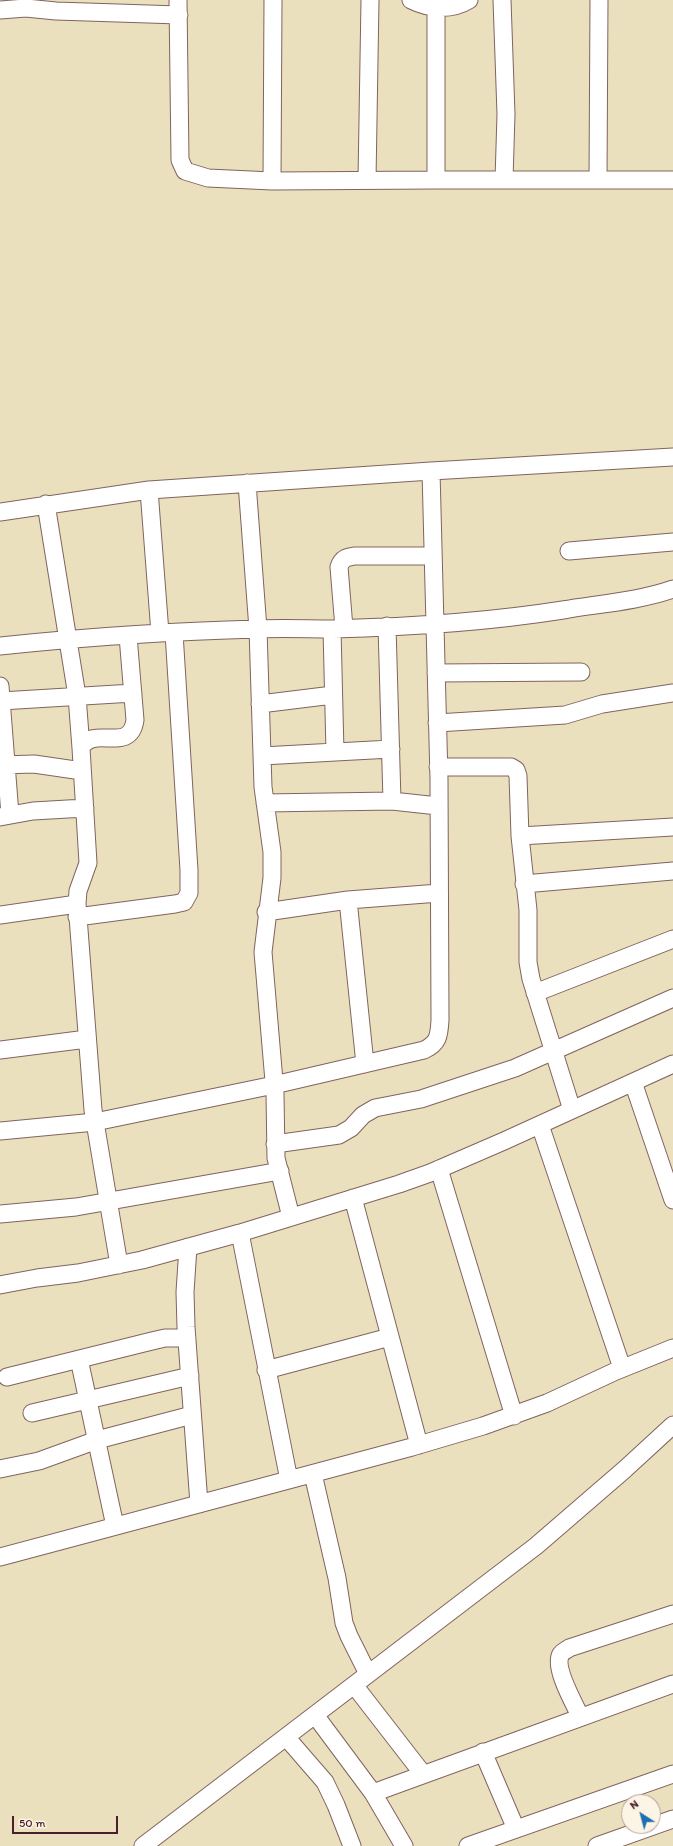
<!DOCTYPE html>
<style>
body{margin:0}
#map{position:relative;width:673px;height:1846px;overflow:hidden;background:#eae0bd;font-family:Itim,sans-serif}
canvas{display:block}
.north{position:absolute;left:621px;top:1794px;width:40px;height:40px;box-sizing:border-box;background:#fcf5e5;border:1px solid #b59f9b;border-radius:50%;rotate:324deg;font-size:11px;font-weight:700;line-height:16px;text-align:center;color:#4a1f2b}
.north::after{content:'';display:block;margin:auto;width:14px;height:18px;background:#1f6fb2;clip-path:polygon(50% 0,100% 100%,50% 72%,0 100%)}
.scale{position:absolute;left:12px;top:1816px;width:106px;height:18px;box-sizing:border-box;border:2px solid #4a1f2b;border-top:0;padding-left:5px;font-size:12px;line-height:14px;white-space:nowrap;color:#4a1f2b;-webkit-text-stroke:3px #fcf5e5;paint-order:stroke}
</style>
<div id="map">
<canvas width="673" height="1846"></canvas>
<div class="north">N</div>
<div class="scale">50 m</div>
</div>
<script>
const ctx = document.querySelector('canvas').getContext('2d');
ctx.lineJoin = 'round';
function strokePath(path, color, width, dash) {
  ctx.strokeStyle = color;
  ctx.lineWidth = width;
  ctx.lineCap = dash ? 'butt' : 'round';
  ctx.setLineDash(dash || []);
  ctx.stroke(path);
}
const minor = new Path2D(`
 M178 0 180 160 185 171 208 178 272 181 436 180V8
 M411 0C429 9 451 11 469 0
 M502 0 506 114 504 180
 M0 10 26 8 56 11 179 15
 M367 180 370 0
 M436 180H673
 M598 180 599 0
 M272 181 273 0
 M247 483 258 629 263 787 272 852V878L263 952 275 1093 276 1158 291 1217
 M149 490 160 633
 M46 504 77 696 81 748
 M0 512 149 490 431 471 673 457
 M569 551 673 542
 M387 626 392 801
 M344 628 339 567C342 558 347 557 355 556H433
 M332 629 335 752
 M0 646C86 637 172 631 258 629 283 628 308 629 333 629 409 627 487 622 563 610 598 604 639 601 673 589
 M436 673 581 672
 M0 686 10 815
 M1 701 133 693
 M260 704 333 695
 M437 723 565 715 602 704 673 693
 M262 756 391 749
 M0 765 34 764 82 771
 M438 767H511L516 770 518 776 520 836 528 910V962L531 979 572 1110
 M265 803 392 801 438 806
 M0 817 33 811 85 808
 M520 836 673 827
 M524 884 673 871
 M348 900 365 1064
 M266 912 348 900 439 893
 M0 915 77 904
 M77 917 175 904 184 902 189 893V870L174 633
 M535 993 673 939
 M0 1050 87 1039
 M633 1082 673 1200
 M540 1125 622 1368
 M0 1131 95 1122 274 1085 424 1050C439 1043 439 1035 440 1020L439 779 431 471
 M275 1144 339 1135 351 1128 363 1115 375 1108 421 1099 515 1068 673 998
 M439 1169 514 1416
 M353 1198 419 1445
 M0 1214 76 1207 280 1171
 M240 1233 289 1480
 M188 1247 185 1292 186 1327 199 1504
 M119 1265 93 1110 77 904 78 891 88 863 81 748C93 724 130 755 135 720L128 636
 M0 1285 37 1278 78 1273 142 1260 240 1233 399 1184 430 1173 504 1141 673 1064
 M79 1359 115 1526
 M266 1370 390 1337
 M7 1377 152 1341 165 1338H187
 M32 1413 190 1376
 M0 1469 39 1461 97 1440 192 1415
 M313 1474 337 1578 344 1623 349 1636 368 1674
 M0 1557 412 1447 483 1426 547 1403 616 1371 673 1348
 M354 1685 423 1774
 M315 1715 373 1793 404 1846
 M580 1716C574 1703 553 1667 561 1654 563 1651 567 1650 569 1648L673 1614
 M286 1737 325 1782 336 1805 352 1846
 M483 1752 516 1829
 M373 1793 673 1684
 M143 1846 536 1546 624 1470 673 1425
 M468 1846 673 1774
 M597 1846 673 1819`);
strokePath(minor, '#82635e', 19);
strokePath(minor, '#fff', 17);
</script>
